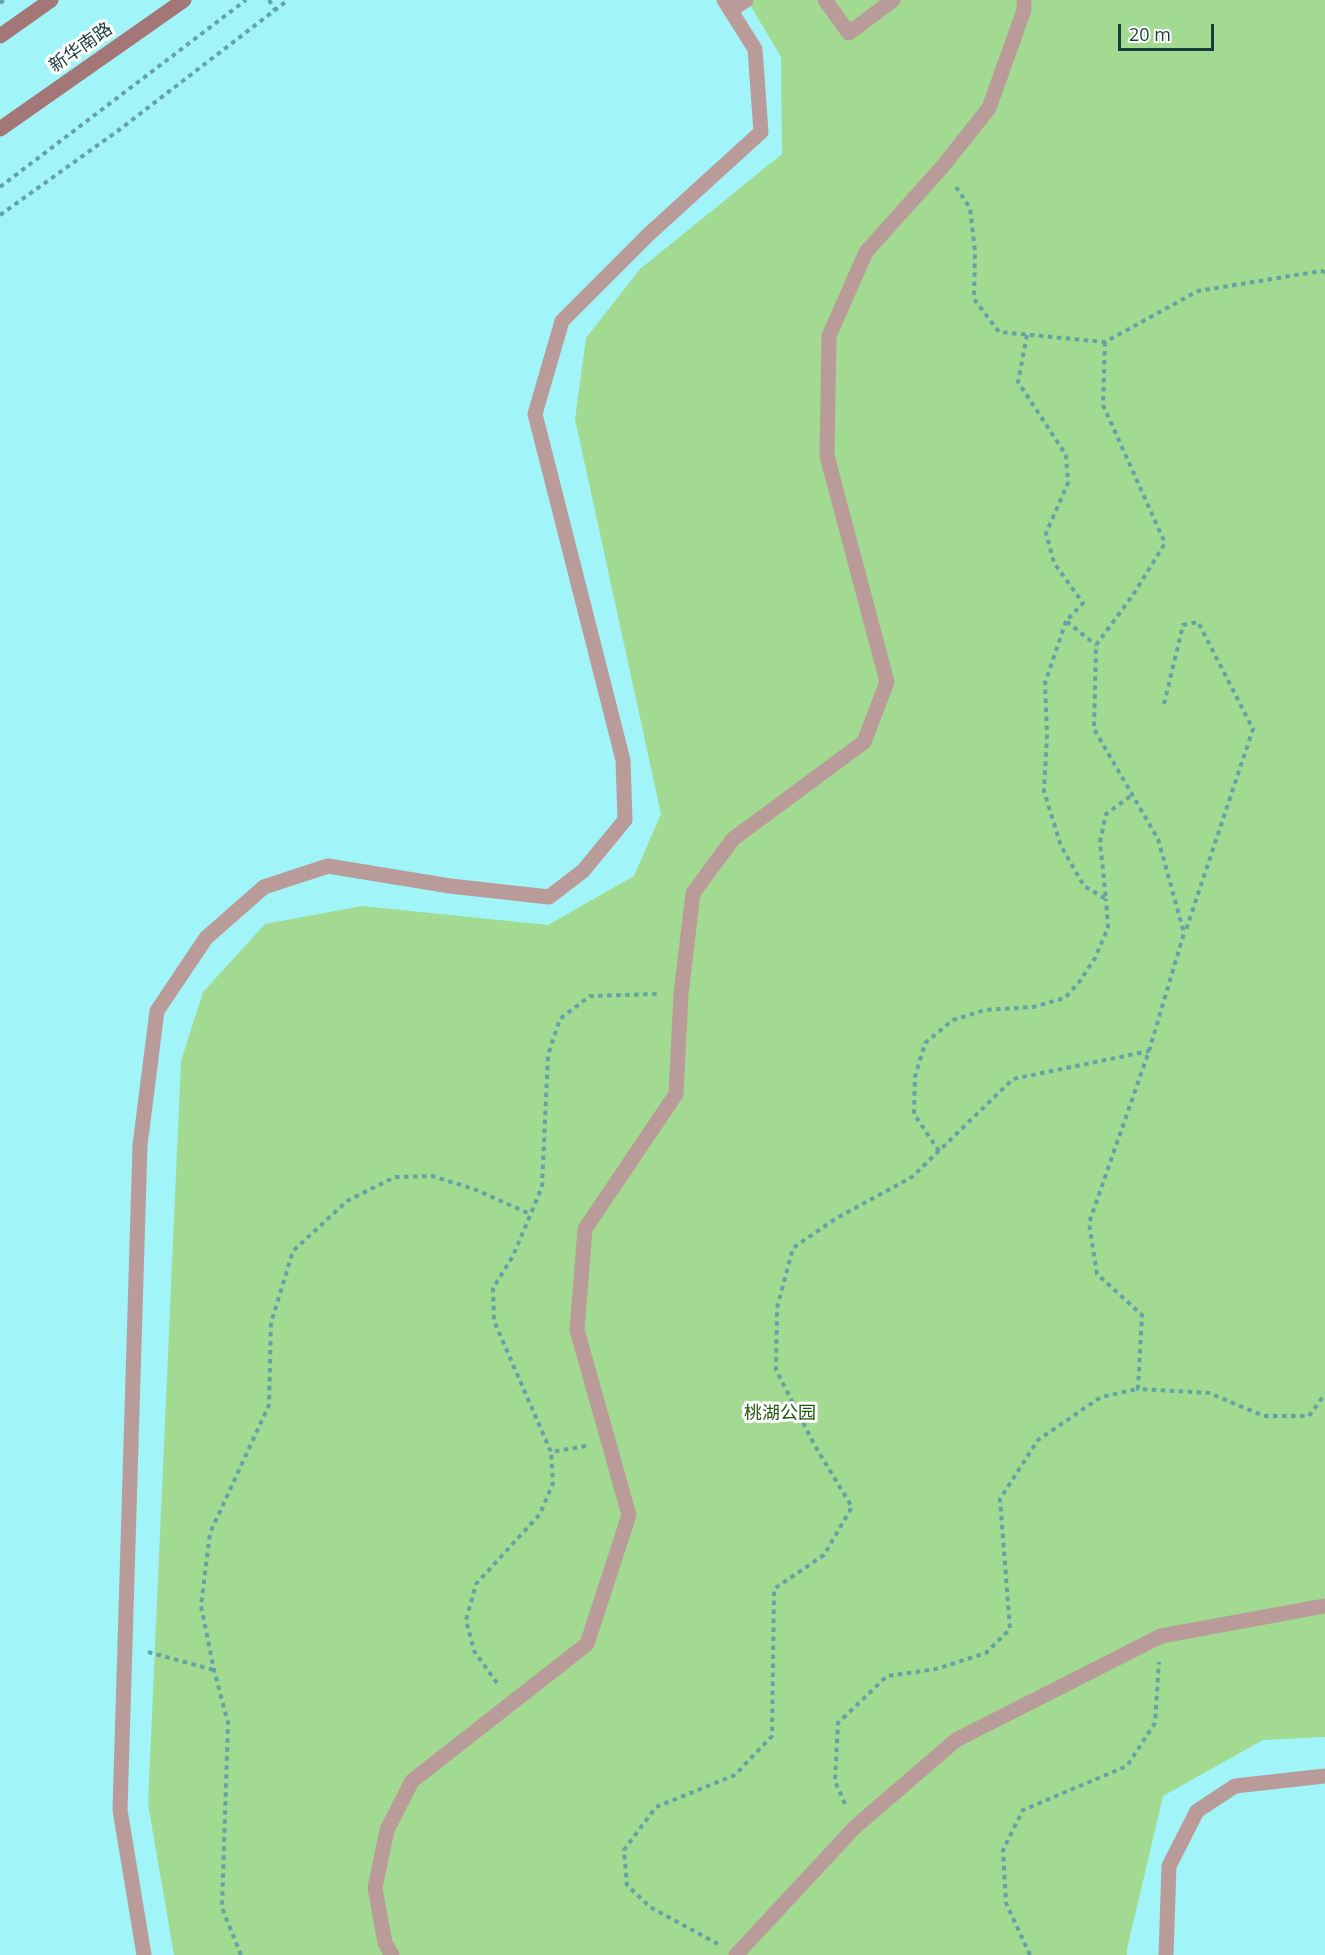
<!DOCTYPE html>
<meta charset="utf-8">
<style>
body{margin:0}
#map{position:relative;width:1325px;height:1955px;overflow:hidden;background:#a1f5f8;font-family:"Open Sans",sans-serif}
canvas{display:block}
.scale{position:absolute;left:1118px;top:24px;width:96px;height:27px;box-sizing:border-box;border:3px solid #183b3d;border-top:0;padding-left:8px;font-size:18px;line-height:21px;white-space:nowrap;color:#183b3d;-webkit-text-stroke:4px #fff;paint-order:stroke}
</style>
<div id="map">
<canvas width="1325" height="1955"></canvas>
<div class="scale">20 m</div>
</div>
<script>
const ctx = document.querySelector('canvas').getContext('2d');
ctx.lineJoin = 'round';
function fillPath(path, color) {
  ctx.fillStyle = color;
  ctx.fill(path, 'evenodd');
}
function strokePath(path, color, width, dash) {
  ctx.strokeStyle = color;
  ctx.lineWidth = width;
  ctx.lineCap = dash ? 'butt' : 'round';
  ctx.setLineDash(dash || []);
  ctx.stroke(path);
}
function write(font, color, halo, rows, align = 'center') {
  ctx.font = font + ' "Open Sans","Noto Sans SC",sans-serif';
  ctx.lineWidth = 6;
  ctx.setLineDash([]);
  ctx.textBaseline = 'middle';
  ctx.strokeStyle = halo;
  ctx.fillStyle = color;
  for (const [text, x, y, turn = 0] of rows) {
    ctx.save();
    ctx.translate(x, y);
    ctx.rotate((+turn || 0) * Math.PI / 180);
    ctx.textAlign = isNaN(turn) ? turn : align;
    if (halo) ctx.strokeText(text, 0, 0);
    ctx.fillText(text, 0, 0);
    ctx.restore();
  }
}
const green = new Path2D(`
 M747 0H1325V1737L1263 1740 1163 1796 1127 1949V1955H174L148 1804 181 1061 203 992 265 924 362 906 548 925 634 876 661 814 575 419 586 338 640 269 782 154 781 57Z`);
const path = new Path2D(`
 M269 0 275 10
 M0 3 4 0
 M0 187 246 0
 M956 187 970 208 975 252 974 299 999 332 1105 342 1198 291 1321 271 1325 272
 M0 215 119 130 288 0
 M1027 335 1018 382 1066 455 1068 483 1046 533 1054 563 1083 603 1066 621 1096 645
 M1105 342 1103 405 1165 543 1133 595 1096 645 1094 729 1158 839 1184 933 1149 1051 1089 1223 1097 1274 1142 1315 1138 1389 1209 1393 1264 1416H1309L1325 1394
 M1066 621 1045 683 1047 735 1044 791 1061 846 1084 886 1106 899 1100 842 1106 814 1132 795
 M1164 704 1183 625 1198 622 1253 729 1185 933
 M939 1151 914 1114 915 1077 925 1043 953 1020 985 1010 1033 1007 1065 998 1080 981 1095 958 1108 928 1106 899
 M586 1446 551 1452 494 1321 493 1288 513 1256 542 1187 548 1055 560 1019 590 996 659 994
 M148 1652 214 1670
 M497 1683 474 1651 466 1620 476 1584 540 1514 553 1483 551 1452
 M845 1804 835 1781 838 1723 887 1676 936 1669 986 1653 1010 1629 1000 1499 1038 1440 1101 1397 1137 1389
 M718 1944 650 1907 627 1885 624 1850 656 1807 735 1775 772 1736 774 1589 824 1555 852 1507 815 1446 776 1370 777 1308 793 1248 835 1219 912 1177 1013 1079 1149 1051
 M241 1955 222 1908 228 1723 214 1670 201 1606 210 1533 269 1405 271 1323 293 1251 347 1201 395 1177 432 1176 474 1189 530 1214
 M1030 1955 1006 1903 1003 1850 1023 1810 1127 1766 1155 1723 1159 1662`);
const lane = new Path2D(`
 M825 0 849 33 893 0
 M731 10 746 0`);
const street = new Path2D(`
 M144 1955 120 1810 140 1145 157 1011 206 938 264 887 328 866 450 886 549 897 583 871 625 820 623 760 535 414 562 321 649 234 761 132 755 49 724 0
 M392 1955 385 1943 375 1888 387 1830 412 1781 587 1644 629 1515 577 1330 585 1229 676 1094 681 994 693 893 733 839 864 742 887 682 827 456 829 336 866 252 943 166 989 108 1024 10V0
 M736 1955 855 1827 956 1740 1161 1636 1325 1606
 M1166 1955 1169 1866 1197 1811 1235 1786 1325 1776`);
const secondary = new Path2D(`
 M0 36 51 0
 M0 129 184 0`);
const streetNames = [
 ["新华南路",81,48,-35]
];
const parkNames = [
 ["桃湖公园",780,1414]
];
fillPath(green, '#a2da91');
strokePath(path, '#64a3a5', 4, [4.5, 4.5]);
strokePath(lane, '#b99b9a', 15);
strokePath(street, '#b99b9a', 15);
strokePath(secondary, '#a37777', 15);
write('18px', '#183b3d', '#fff', streetNames);
write('18px', '#21540c', '#fff', parkNames);
</script>
